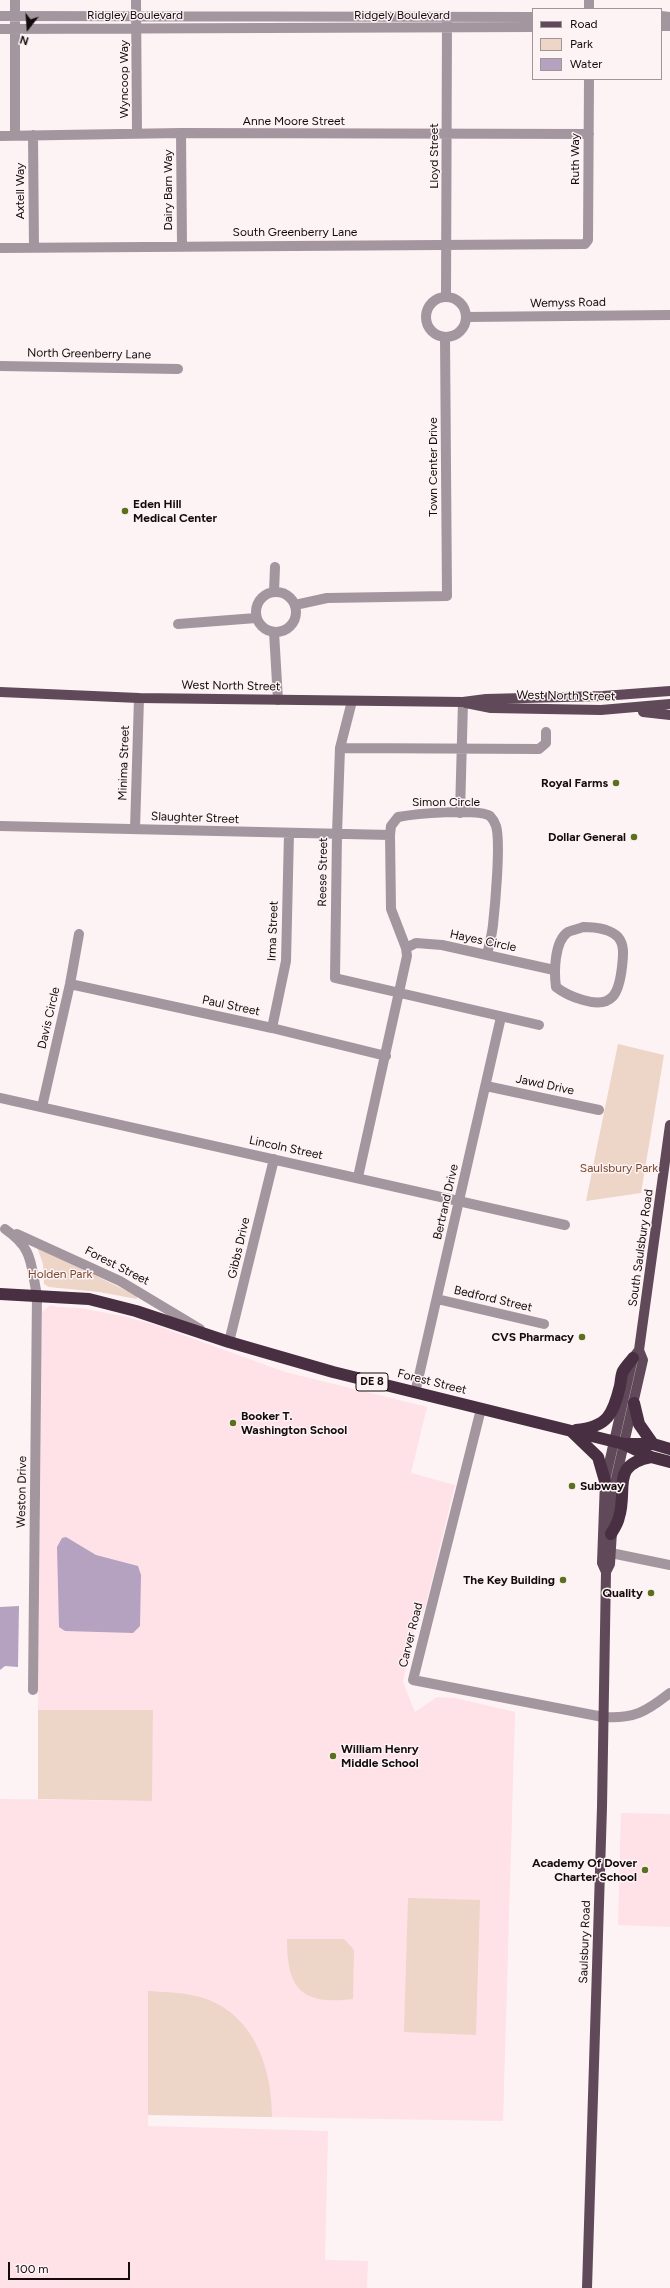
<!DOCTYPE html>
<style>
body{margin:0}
#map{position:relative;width:670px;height:2288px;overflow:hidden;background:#fdf2f4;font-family:Figtree,sans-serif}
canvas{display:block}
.legend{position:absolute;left:532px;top:8px;width:130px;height:72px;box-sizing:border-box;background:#fdf2f4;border:1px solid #a09698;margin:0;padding:5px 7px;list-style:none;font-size:12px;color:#140b0d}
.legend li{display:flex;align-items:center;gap:8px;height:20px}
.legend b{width:20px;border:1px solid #a09698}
.north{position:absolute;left:8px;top:8px;width:40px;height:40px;-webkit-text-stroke:3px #fdf2f4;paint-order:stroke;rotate:197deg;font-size:11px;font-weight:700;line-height:16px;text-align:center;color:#140b0d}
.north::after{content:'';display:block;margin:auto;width:14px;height:18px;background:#140b0d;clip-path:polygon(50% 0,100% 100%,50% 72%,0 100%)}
.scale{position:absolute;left:8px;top:2262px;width:122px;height:18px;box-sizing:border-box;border:2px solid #140b0d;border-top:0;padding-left:5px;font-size:12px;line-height:14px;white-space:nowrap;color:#140b0d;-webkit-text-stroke:3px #fdf2f4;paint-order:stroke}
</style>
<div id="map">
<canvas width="670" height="2288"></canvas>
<ul class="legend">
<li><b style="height:5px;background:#604959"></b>Road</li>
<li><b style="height:11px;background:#edd5c8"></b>Park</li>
<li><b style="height:11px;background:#b4a2c0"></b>Water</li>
</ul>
<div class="north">N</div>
<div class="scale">100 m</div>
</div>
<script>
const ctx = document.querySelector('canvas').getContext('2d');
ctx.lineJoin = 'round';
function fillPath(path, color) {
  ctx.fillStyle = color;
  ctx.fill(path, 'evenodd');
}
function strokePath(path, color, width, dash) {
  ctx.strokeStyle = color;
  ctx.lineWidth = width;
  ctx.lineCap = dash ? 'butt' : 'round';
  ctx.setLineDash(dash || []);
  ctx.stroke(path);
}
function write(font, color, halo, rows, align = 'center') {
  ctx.font = font + ' Figtree,sans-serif';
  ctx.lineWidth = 3;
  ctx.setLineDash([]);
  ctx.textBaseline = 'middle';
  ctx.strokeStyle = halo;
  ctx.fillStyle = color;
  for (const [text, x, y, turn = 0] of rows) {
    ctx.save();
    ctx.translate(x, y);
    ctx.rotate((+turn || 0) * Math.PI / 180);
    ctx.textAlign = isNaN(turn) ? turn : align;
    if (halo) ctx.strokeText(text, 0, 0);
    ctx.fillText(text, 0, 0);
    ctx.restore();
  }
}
const built = new Path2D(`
 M51 1305 58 1307 80 1308 127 1317 155 1325 285 1372 427 1407 411 1473 455 1485 425 1608 415 1625 403 1682 415 1712 437 1697 455 1698 515 1712 503 2121 148 2115V2126L328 2131 325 2260 368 2261 367 2288H0V1799L151 1801 153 1710H38L42 1312Z
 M621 1813 670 1814V1927L618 1925Z`);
const green = new Path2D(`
 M618 1044 664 1055 641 1193 586 1201Z
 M37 1247 137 1296V1299L99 1292 49 1287 44 1284 43 1264Z
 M38 1710H153L152 1801 38 1799Z
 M408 1898 480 1900 476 2035 404 2032Z
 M287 1939H344L354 1950 353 1999C302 2005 287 1990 287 1939Z
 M148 1991C162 1992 177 1992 191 1995 251 2006 272 2064 272 2117L148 2115Z`);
const water = new Path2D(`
 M66 1537 96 1555 138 1566 141 1575 140 1626 133 1633 65 1631 59 1627 57 1547 62 1538Z
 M19 1606 18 1667 5 1666 0 1670V1607Z`);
const minor = new Path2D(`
 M136 0 137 133
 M589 9V0
 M0 16 533 17
 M661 16 670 17
 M661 26H670
 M0 29 533 27
 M181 133 182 246
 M15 135V0
 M33 135 34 248
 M0 136 181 133 589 134
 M0 248 585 244 588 240 589 79
 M446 296 447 22
 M426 317a20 20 0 1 1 40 0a20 20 0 1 1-40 0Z
 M466 317 670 315
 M0 366 178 369
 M256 612a20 20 0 1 1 40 0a20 20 0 1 1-40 0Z
 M274 592 275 567
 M295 605 327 598 447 596 445 337
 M178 624 256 618
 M274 632 278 700
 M352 701 340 748 337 834 335 978 539 1025
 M340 748 539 749 546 743V732
 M460 813 463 702
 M0 826 390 835
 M135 829 139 698
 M583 927C594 927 610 929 618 937 625 945 623 957 622 967 619 993 613 1009 583 1000 572 997 565 994 556 987 554 973 554 941 568 932 572 930 579 929 583 927Z
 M406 948 416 943 442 945 554 970
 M70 984 272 1028 386 1056
 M272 1028 286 961 289 833
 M486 1086 599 1110
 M0 1098 565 1225
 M42 1107 70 984 79 934
 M358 1177 407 956 406 948 391 909 390 835 391 826 398 817C414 814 477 808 490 816 492 818 495 823 496 826 501 842 495 906 493 925 492 935 489 945 487 955
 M5 1229C34 1249 30 1263 37 1295L33 1690
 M17 1234 120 1281 200 1329
 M437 1299 544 1324
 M229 1342 274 1159
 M415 1393 501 1017
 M481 1409 413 1680 603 1717C634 1719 646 1712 670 1693
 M611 1553 670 1565`);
const major = new Path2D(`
 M0 692 139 698 463 702 486 699 603 696 670 691
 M466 703 491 708 601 710 670 704
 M643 712 670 715
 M606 1572 610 1564 615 1483 643 1360 639 1350 670 1125
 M587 2288 602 1807 606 1572 602 1563 605 1481 633 1358 639 1350`);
const highway = new Path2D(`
 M0 1294 89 1299 136 1311 229 1342 333 1372 624 1444 651 1457 670 1462
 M634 1403 639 1424 653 1444
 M576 1430C608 1427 613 1414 620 1386 621 1381 621 1375 623 1371 626 1366 630 1362 633 1358
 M571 1431 598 1457 605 1481
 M627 1444H653L670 1449
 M611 1534C614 1529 618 1523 619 1517 628 1489 610 1465 651 1457`);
const markers = [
 [125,511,4,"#5b701f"],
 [616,783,4,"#5b701f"],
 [634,837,4,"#5b701f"],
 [582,1337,4,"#5b701f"],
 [233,1423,4,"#5b701f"],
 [572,1486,4,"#5b701f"],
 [563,1580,4,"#5b701f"],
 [651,1593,4,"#5b701f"],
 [333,1756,4,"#5b701f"],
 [645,1870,4,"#5b701f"]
];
const shields = [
 [372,1382,32]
];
const shieldNames = [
 ["DE 8",372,1382]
];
const streetNames = [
 ["Ridgley Boulevard",135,15],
 ["Ridgely Boulevard",402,15],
 ["Wyncoop Way",124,79,-90],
 ["Anne Moore Street",294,121],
 ["Lloyd Street",434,156,-90],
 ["Ruth Way",575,159,-90],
 ["Dairy Barn Way",168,190,-90],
 ["Axtell Way",20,191,-90],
 ["South Greenberry Lane",295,232],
 ["Wemyss Road",568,303,-1],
 ["North Greenberry Lane",89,354,1],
 ["Town Center Drive",433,467,-90],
 ["West North Street",231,686,1],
 ["West North Street",566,696,1],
 ["Minima Street",124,763,-88],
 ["Simon Circle",446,802],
 ["Slaughter Street",195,818,2],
 ["Reese Street",323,872,-89],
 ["Irma Street",273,931,-88],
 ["Hayes Circle",483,941,12],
 ["Paul Street",231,1006,12],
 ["Davis Circle",49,1018,-77],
 ["Jawd Drive",545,1085,12],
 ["Lincoln Street",286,1148,12],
 ["Bertrand Drive",446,1202,-77],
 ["Gibbs Drive",239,1248,-77],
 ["South Saulsbury Road",641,1248,-82],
 ["Forest Street",117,1266,27],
 ["Bedford Street",493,1299,13],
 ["Forest Street",432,1382,14],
 ["Weston Drive",22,1492,-89],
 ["Carver Road",411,1635,-76],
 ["Saulsbury Road",585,1942,-88]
];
const poiNames = [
 ["Eden Hill",133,504,"left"],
 ["Medical Center",133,518,"left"],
 ["Royal Farms",608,783],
 ["Dollar General",626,837],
 ["CVS Pharmacy",574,1337],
 ["Booker T.",241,1416,"left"],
 ["Washington School",241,1430,"left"],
 ["Subway",580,1486,"left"],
 ["The Key Building",555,1580],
 ["Quality",643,1593],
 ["William Henry",341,1749,"left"],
 ["Middle School",341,1763,"left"],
 ["Academy Of Dover",637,1863],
 ["Charter School",637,1877]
];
const parkNames = [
 ["Saulsbury Park",619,1168],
 ["Holden Park",60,1274]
];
fillPath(built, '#ffe1e8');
fillPath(green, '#edd5c8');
fillPath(water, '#b4a2c0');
strokePath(minor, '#a4969f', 10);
strokePath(major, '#604959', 10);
strokePath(highway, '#482f41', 12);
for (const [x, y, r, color] of markers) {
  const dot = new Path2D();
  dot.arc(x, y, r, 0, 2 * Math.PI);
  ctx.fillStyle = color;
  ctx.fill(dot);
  strokePath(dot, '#fdf2f4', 1.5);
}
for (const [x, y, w] of shields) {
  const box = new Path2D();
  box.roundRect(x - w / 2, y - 9, w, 18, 3);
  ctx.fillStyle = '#fdf2f4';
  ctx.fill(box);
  strokePath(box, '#140b0d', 1);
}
write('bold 11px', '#140b0d', null, shieldNames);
write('12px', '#140b0d', '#fdf2f4', streetNames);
write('bold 12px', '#140b0d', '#fdf2f4', poiNames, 'right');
write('12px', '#79492e', '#fdf2f4', parkNames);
</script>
